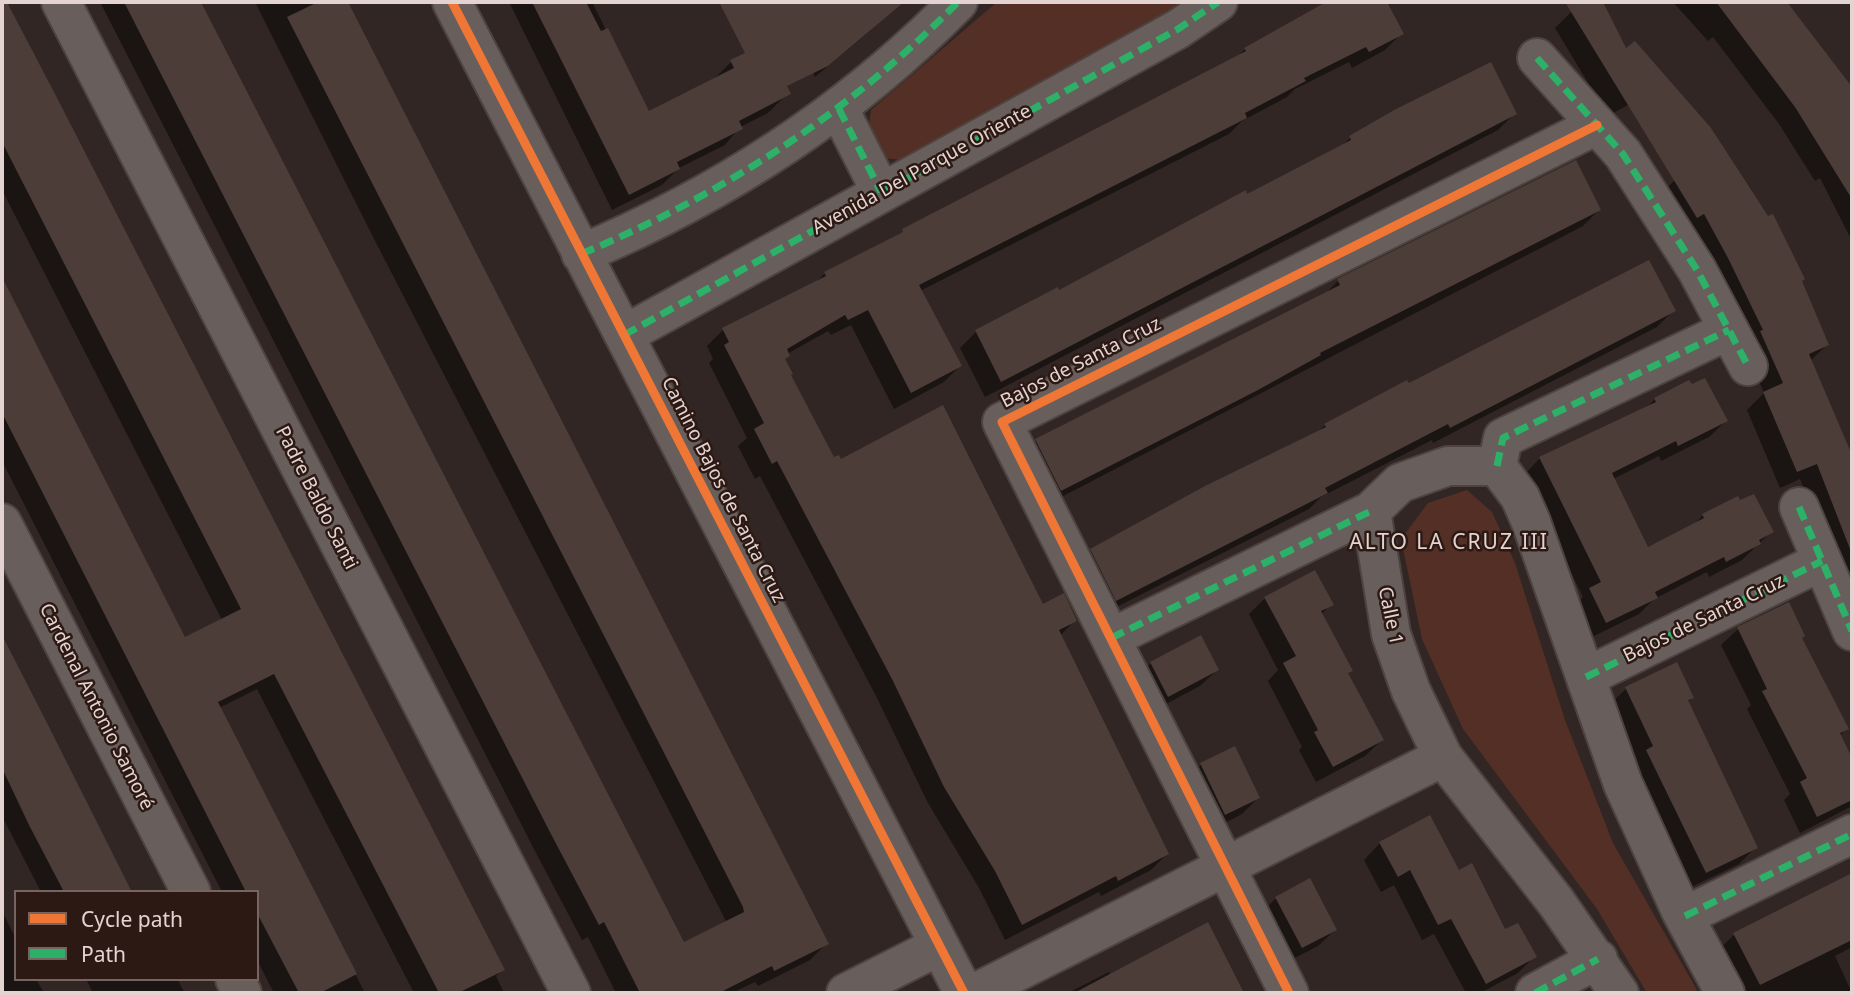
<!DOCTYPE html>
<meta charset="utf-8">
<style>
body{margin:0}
#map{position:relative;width:1854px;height:995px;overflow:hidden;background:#312623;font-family:"Noto Sans",sans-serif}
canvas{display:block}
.frame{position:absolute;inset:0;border:4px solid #e3d4d1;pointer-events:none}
.legend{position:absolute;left:14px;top:890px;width:245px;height:91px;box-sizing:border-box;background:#2d1914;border:2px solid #766460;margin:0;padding:9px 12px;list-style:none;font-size:21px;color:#e3d4d1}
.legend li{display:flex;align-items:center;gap:14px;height:35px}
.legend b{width:35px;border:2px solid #766460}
</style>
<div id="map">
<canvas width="1854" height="995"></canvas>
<div class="frame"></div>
<ul class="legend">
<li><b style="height:9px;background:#f07635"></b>Cycle path</li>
<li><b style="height:9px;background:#2db169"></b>Path</li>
</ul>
</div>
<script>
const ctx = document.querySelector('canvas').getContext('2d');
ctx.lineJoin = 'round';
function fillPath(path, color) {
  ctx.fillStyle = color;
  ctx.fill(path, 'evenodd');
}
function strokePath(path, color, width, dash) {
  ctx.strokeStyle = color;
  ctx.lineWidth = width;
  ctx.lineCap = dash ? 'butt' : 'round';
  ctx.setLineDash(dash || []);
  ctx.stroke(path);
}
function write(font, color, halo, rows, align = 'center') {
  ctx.font = font + ' "Noto Sans",sans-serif';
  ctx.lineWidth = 5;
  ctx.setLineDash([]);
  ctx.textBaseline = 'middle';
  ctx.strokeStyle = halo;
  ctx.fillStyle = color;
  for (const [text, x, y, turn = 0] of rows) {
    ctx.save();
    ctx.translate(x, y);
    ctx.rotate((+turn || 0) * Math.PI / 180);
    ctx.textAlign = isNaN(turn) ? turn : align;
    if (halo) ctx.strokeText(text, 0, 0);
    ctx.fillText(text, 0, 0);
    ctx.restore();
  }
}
const green = new Path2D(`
 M997 2H1194L902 160 883 158 868 133 871 110Z
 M1467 490 1492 512 1515 563 1565 720 1613 843 1697 990 1690 993H1647L1597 909 1463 729 1422 639 1401 539 1428 503Z`);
const shadow = new Path2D(`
 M2 2H7L503 969 496 976 504 993H414L257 689 219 708 365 993H274L257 960V892H222L2 461V283L185 640 222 620 2 190Z
 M100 2H201L683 944 727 923 372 235 255 2H346L827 943 810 960 758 986 755 982 732 993H616L588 937 582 940 536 853Z
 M509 2H592L648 114 715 78 731 62 784 97 768 113 740 127 725 145 679 168 662 185 612 210Z
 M817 2H899L870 31 815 77 791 26Z
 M1329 2 1332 8 1344 2H1385L1401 34 1385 50 1352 68 1349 62 1295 89 1287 97 1242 121 1229 134 920 291 960 366 944 382 894 409 851 325 831 335 828 331 787 354 784 360 789 376 833 460 1042 606 1075 620 1060 636 1167 854 1151 870 1101 896 1099 892 1005 940 979 888 928 803 876 696 760 476 755 479 738 446 747 438 709 363 713 359 707 346 723 330 814 284 825 273 1236 58 1245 49Z
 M1590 2H1601L1645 88 1628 105 1608 116 1555 28 1571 12Z
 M1673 2H1783L1848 83 1852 91V241L1820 178 1815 181 1779 124 1713 37 1708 41Z
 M1515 113 1498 130 985 397 960 348 976 332 1247 196 1341 147 1350 138Z
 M1726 155 1800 281 1827 345 1810 361 1852 460V606L1800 479 1780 488 1747 410 1764 393 1745 349 1658 197 1674 181Z
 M1599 210 1583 226 1044 506 1020 457 1036 441 1325 294 1338 281Z
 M1673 311 1657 327 1433 443 1432 440 1321 497 1309 509 1099 616 1075 567 1091 550 1318 432 1325 425 1408 386Z
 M1655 399 1726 421 1709 437 1661 461 1659 456 1613 479 1647 549 1693 526 1703 515 1771 532 1742 560 1709 577 1707 572 1654 599 1639 614 1590 638 1574 606 1583 597 1524 475 1540 458 1644 410Z
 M1265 598 1331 604 1321 615 1350 671 1347 674 1382 740 1365 756 1316 782 1299 750 1302 747 1268 681 1278 670 1249 614Z
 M1738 629 1800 639 1847 728 1839 736 1852 762V806L1800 833 1784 800 1790 794 1747 709 1751 705 1721 645Z
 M2 640 132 892H41L2 816Z
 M1151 663 1217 670 1200 686 1151 712 1134 680Z
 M1626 689 1692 697 1687 702 1756 847 1739 864 1689 888 1630 768 1637 761 1609 705Z
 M1234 749 1258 798 1242 814 1209 831 1184 781 1201 765Z
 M1380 843 1459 872 1505 932 1534 957 1518 973 1480 993H1466L1434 934 1422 940 1394 885 1381 892 1364 860Z
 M1852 876V947L1835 956 1852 993H1763L1761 991 1739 993 1717 951 1734 935Z
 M1276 898 1335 930 1318 946 1285 963 1260 914Z
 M2 911 16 939V979H36L44 993H2Z
 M1207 925 1242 993H1068L1109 972 1111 976Z
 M86 979H177L185 993H93Z`);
const building = new Path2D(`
 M2 2H7L55 94 505 970 458 993H439L274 674 218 702 357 974 320 993H299L257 913V892H246L2 413V277L185 637 241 609 2 142Z
 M124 2H201L684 942 744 912 743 907 287 17 318 2H348L829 944 774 971 772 966 719 993H640L604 922 599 925 552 836Z
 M532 2H586L601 31 608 28 649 111 734 68 730 60 745 53 719 2H904L828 66 787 86 791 94 739 121 743 129 677 162 680 169 629 195Z
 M1326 2H1387L1404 34 1369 52 1366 47 1304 78 1306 81 1245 113 1247 118 919 285 962 366 911 393 868 310 848 320 845 315 787 349 790 356 785 359 793 374 791 375 834 457 839 455 841 459 943 405 1043 604 1064 593 1077 621 1059 630 1169 854 1118 881 1116 876 1022 925 995 871 944 787 892 679 777 461 772 464 754 429 764 423 724 345 729 342 722 328 826 276 824 272 903 232 902 229 1246 51 1244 48Z
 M1565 2H1603L1626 48 1635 41 1711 128 1768 216 1773 214 1805 279 1802 281 1829 345 1809 354 1852 455V549H1850L1817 464 1797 472 1763 392 1783 383 1760 331 1763 330 1728 258 1704 214 1697 218Z
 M1716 2H1787L1852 87V199L1795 107Z
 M1491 62 1517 114 1001 382 975 330 1058 287 1059 290 1246 190 1247 194 1351 140 1349 136 1396 109Z
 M1576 160 1601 210 1320 353 1321 355 1258 390 1061 491 1035 439 1340 285 1337 279Z
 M1649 260 1676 311 1450 428 1448 424 1325 488 1328 493 1116 601 1090 549 1205 486 1326 427 1324 424 1407 380 1409 383Z
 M1705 378 1728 421 1678 446 1676 441 1612 473 1648 547 1704 518 1702 514 1738 496 1740 500 1754 494 1774 532 1759 540 1761 544 1726 562 1724 557 1655 592 1658 598 1606 623 1589 588 1601 582 1539 457 1656 402 1654 398 1689 380 1692 384Z
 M1315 570 1334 605 1321 611 1353 671 1348 673 1384 740 1333 767 1314 732 1318 730 1283 663 1296 656 1264 597Z
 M1789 602 1805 636 1802 638 1849 729 1840 733 1852 758V800L1817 817 1800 782 1807 778 1762 691 1767 689 1737 627Z
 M2 635 47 723 132 892H64L29 825 2 768Z
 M1201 635 1219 670 1168 697 1150 662Z
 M1677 662 1694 698 1688 700 1758 848 1706 873 1646 750 1653 746 1625 687Z
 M1235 746 1260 798 1225 815 1200 763Z
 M1430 815 1459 870 1472 863 1505 929 1518 923 1537 957 1486 984 1451 919 1438 925 1410 870 1398 877 1379 842Z
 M1852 873V940L1760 985 1733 933Z
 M1310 878 1337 930 1302 948 1275 897Z
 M1208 922 1244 993H1074Z`);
const minor = new Path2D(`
 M61 2 571 993
 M452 2 964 993
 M1537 58 1623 154 1697 270 1748 366
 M839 109 881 192
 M581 254C724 194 849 113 958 2
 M624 335 1178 29 1218 2
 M1497 466 1520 497 1531 522 1623 784 1681 911 1725 993
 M1497 466 1503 438 1729 330
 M1799 507 1852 631
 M1371 511 1391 634 1411 691 1443 757 1556 902 1619 993
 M2 523 191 892
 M1111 638 1371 511 1400 483 1448 466H1497
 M1586 677 1822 561
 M1685 916 1852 834
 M235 979 242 993
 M846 993 939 946
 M975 993 1443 757
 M1289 993 1002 422 1597 125
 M1535 993 1598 959`);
const quiet = new Path2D(`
 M1537 58 1623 154 1697 270 1748 366
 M839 109 881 192
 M581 254C724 194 849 113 958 2
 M624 335 1178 29 1218 2
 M1497 466 1503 438 1729 330
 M1799 507 1852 631
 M1111 638 1371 511
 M1586 677 1822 561
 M1685 916 1852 834
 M1535 993 1598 959`);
const cycleway = new Path2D(`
 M452 2 964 993
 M1289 993 1002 422 1597 125`);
const streetNames = [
 ["Avenida Del Parque Oriente",922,170,-29],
 ["Bajos de Santa Cruz",1081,363,-27],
 ["Camino Bajos de Santa Cruz",723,490,63],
 ["Padre Baldo Santi",316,498,63],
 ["Calle 1",1390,616,78],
 ["Bajos de Santa Cruz",1704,619,-26],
 ["Cardenal Antonio Samoré",96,707,63]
];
const neighbourhoodNames = [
 ["ALTO LA CRUZ III",1449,543]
];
fillPath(green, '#542f25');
fillPath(shadow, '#0007');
fillPath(building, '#4d3d38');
strokePath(minor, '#4d4340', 42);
strokePath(minor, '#685e5b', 38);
strokePath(quiet, '#2db169', 7, [14, 7]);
strokePath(cycleway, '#f07635', 9);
write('19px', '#e3d4d1', '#2d1914', streetNames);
ctx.letterSpacing = '2px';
write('21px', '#e3d4d1', '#2d1914', neighbourhoodNames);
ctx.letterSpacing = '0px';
</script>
